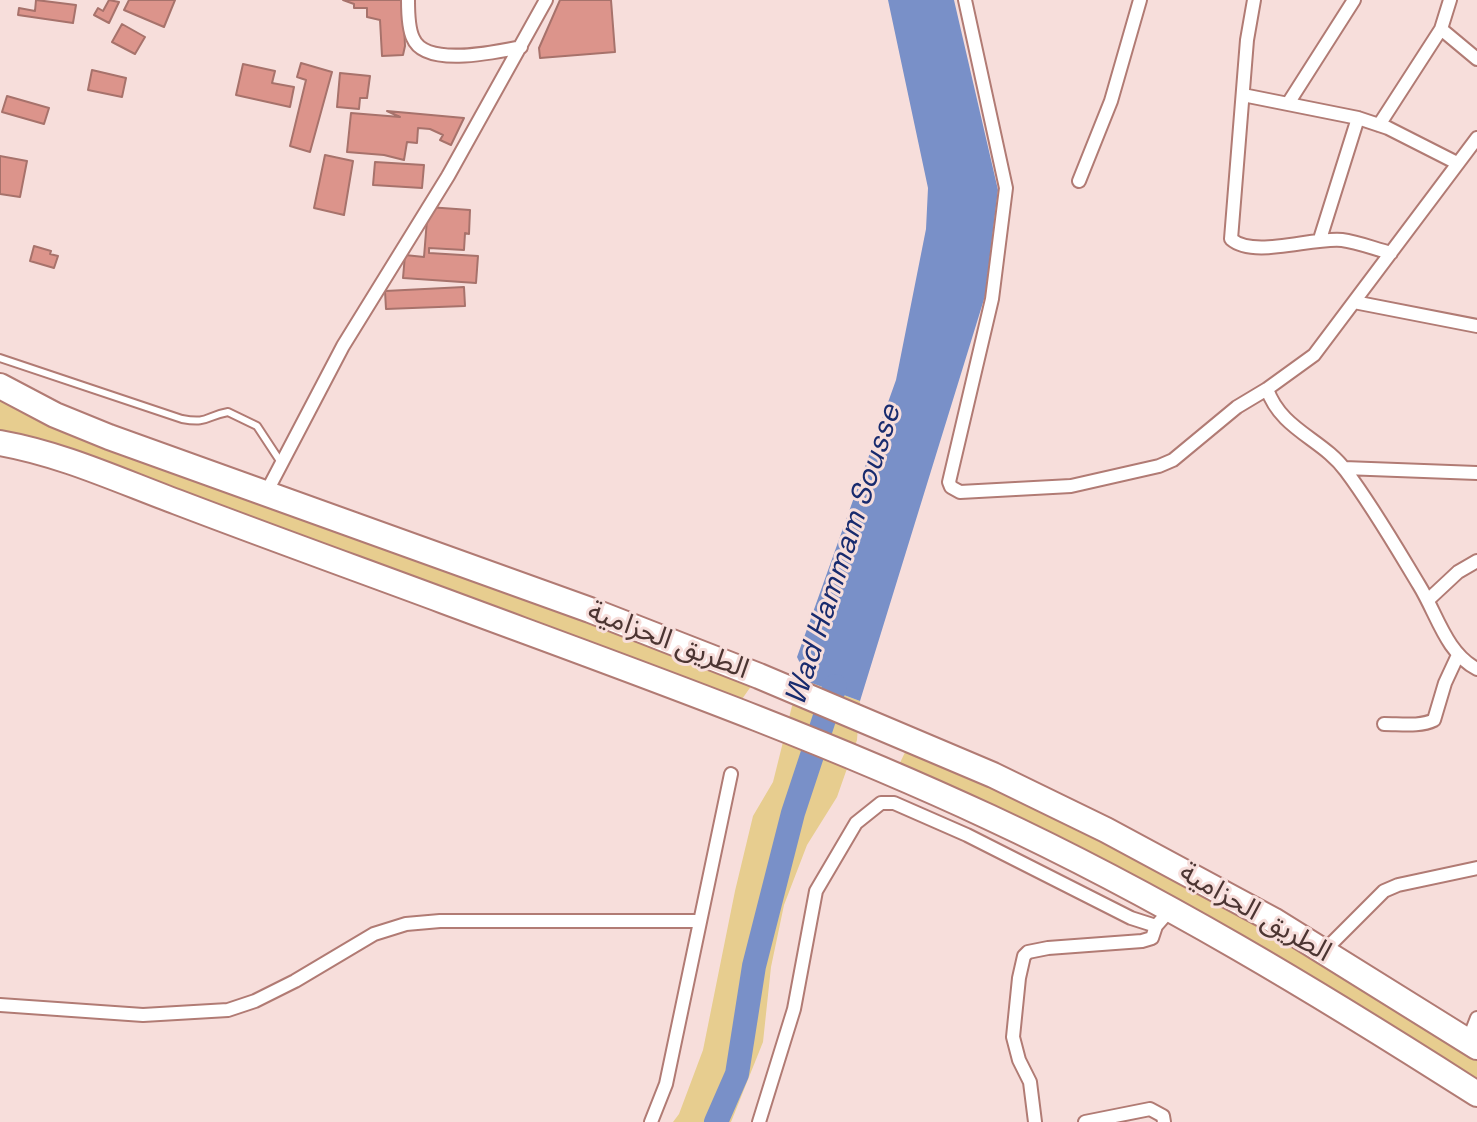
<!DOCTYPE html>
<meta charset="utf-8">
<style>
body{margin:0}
canvas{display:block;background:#f7dedb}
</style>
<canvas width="1477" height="1122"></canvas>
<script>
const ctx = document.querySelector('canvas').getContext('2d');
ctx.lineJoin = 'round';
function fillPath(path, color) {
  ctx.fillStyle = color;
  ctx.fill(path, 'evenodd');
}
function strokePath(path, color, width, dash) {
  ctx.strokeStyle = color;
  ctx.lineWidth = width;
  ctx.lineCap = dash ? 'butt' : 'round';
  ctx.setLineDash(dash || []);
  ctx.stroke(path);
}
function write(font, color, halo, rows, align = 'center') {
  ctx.font = font + ' "Space Grotesk","Noto Sans Arabic",sans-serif';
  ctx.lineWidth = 6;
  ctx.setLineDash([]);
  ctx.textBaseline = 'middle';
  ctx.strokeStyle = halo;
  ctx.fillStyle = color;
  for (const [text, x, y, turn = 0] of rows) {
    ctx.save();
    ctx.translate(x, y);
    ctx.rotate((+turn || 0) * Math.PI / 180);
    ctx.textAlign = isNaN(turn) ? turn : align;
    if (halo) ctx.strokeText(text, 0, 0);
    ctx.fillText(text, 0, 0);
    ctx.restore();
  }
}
const green = new Path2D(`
 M0 395 754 682 740 702 0 435Z
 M809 682 860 701 857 740 837 797 807 845 784 905 771 967 763 1042 731 1122H673L679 1114 703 1050 735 891 753 816 773 782 792 706Z
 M908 746 1006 790 1279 934 1477 1058V1086L898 767Z`);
const water = new Path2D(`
 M888 0H954L998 190 985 296 860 701 809 682 797 657 896 380 926 229 928 188Z`);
const river = new Path2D(`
 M716 1122 737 1074 754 966 793 813 835 686`);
const building = new Path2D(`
 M36 0 76 5 73 23 18 15 19 8 35 11Z
 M109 0 119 2 109 23 94 15 98 8 103 11Z
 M129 0H175L164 27 124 10Z
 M343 0H403L405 46 403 55 382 56 380 20 367 17V8H354V4Z
 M560 0H611L615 52 540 58 539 48Z
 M122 24 145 37 135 54 112 42Z
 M301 63 332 72 310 152 290 146 306 80 297 77Z
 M243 64 275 71 272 83 294 87 290 107 236 95Z
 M92 70 126 78 122 97 88 90Z
 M340 73 370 76 367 98H360L359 109 337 107Z
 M7 96 49 108 44 124 2 112Z
 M387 111 464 118 451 145 440 140 443 135 430 129 418 128 417 143 407 142 404 160 384 155 347 152 351 113 400 117Z
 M325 155 353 161 344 215 314 208Z
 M0 156 27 161 20 197 0 194Z
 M375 162 424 165 422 188 373 185Z
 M428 207 470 210 469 234 465 233 464 250 429 248V253L478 256 476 283 403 278 405 255 424 257Z
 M34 246 51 251 50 254 58 256 54 268 30 261Z
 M464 287 465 306 386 309 385 291Z`);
const lane = new Path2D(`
 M0 358 182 419C209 424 205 416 228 412L257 426 282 464`);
const street = new Path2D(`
 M408 0C408 11 408 28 413 38 425 68 496 52 521 47
 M965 0 1006 188 992 299 949 482 951 487 960 492 1071 486 1159 466 1173 460 1237 407 1267 389
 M1254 0 1247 40 1231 239C1254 259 1311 237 1342 240 1358 242 1375 249 1391 253
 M1441 29 1477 59
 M1243 95 1358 118 1388 128 1457 163
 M1289 102 1354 0
 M1379 125 1441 29 1450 0
 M1477 138 1314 355 1267 389C1281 430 1323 439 1346 471 1373 507 1396 547 1419 585 1437 614 1446 653 1477 669
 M1079 181 1111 101 1140 0
 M1320 239 1358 118
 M1354 302 1477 326
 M1344 468 1477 473
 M266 493 343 346 448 176 546 0
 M1428 600 1458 572 1477 561
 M1384 724C1401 724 1420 727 1434 720L1445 683 1458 655
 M1324 951 1384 891 1398 885 1477 868
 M0 1005 143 1015 228 1010 255 1001 295 981 374 934 406 924 440 921H700
 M1468 1041 1477 1018
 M651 1122 666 1084 731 774
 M759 1122 794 1009 816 891 856 823 881 803H894L967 835 1131 918 1156 926 1170 910
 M1035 1122 1030 1082 1019 1060 1013 1037 1019 978 1024 956 1028 952 1048 948 1142 941 1152 938 1156 926
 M1085 1122 1150 1109 1163 1116 1164 1122`);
const highway = new Path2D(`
 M0 386 55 415 109 437 590 610 759 676 993 775 1106 830 1273 920 1477 1047
 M0 443C62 454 118 480 177 502 266 536 355 568 444 601 627 669 811 734 989 817 1159 896 1319 993 1477 1094`);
const streetNames = [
 ["الطريق الحزامية",668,641,21],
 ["الطريق الحزامية",1255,913,30]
];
const waterNames = [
 ["Wad Hammam Sousse",844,555,-72]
];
fillPath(green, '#e7cd8f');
fillPath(water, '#7990c8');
strokePath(river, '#7990c8', 24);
fillPath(building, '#dc948b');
strokePath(building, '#a7726b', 2);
strokePath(lane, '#b17b74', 10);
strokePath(street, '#b17b74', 16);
strokePath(highway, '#b17b74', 28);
strokePath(lane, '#fff', 6);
strokePath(street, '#fff', 12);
strokePath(highway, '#fff', 24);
write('28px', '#4c3532', '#f7dedb', streetNames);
write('italic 30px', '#182b6e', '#f7dedb', waterNames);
</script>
